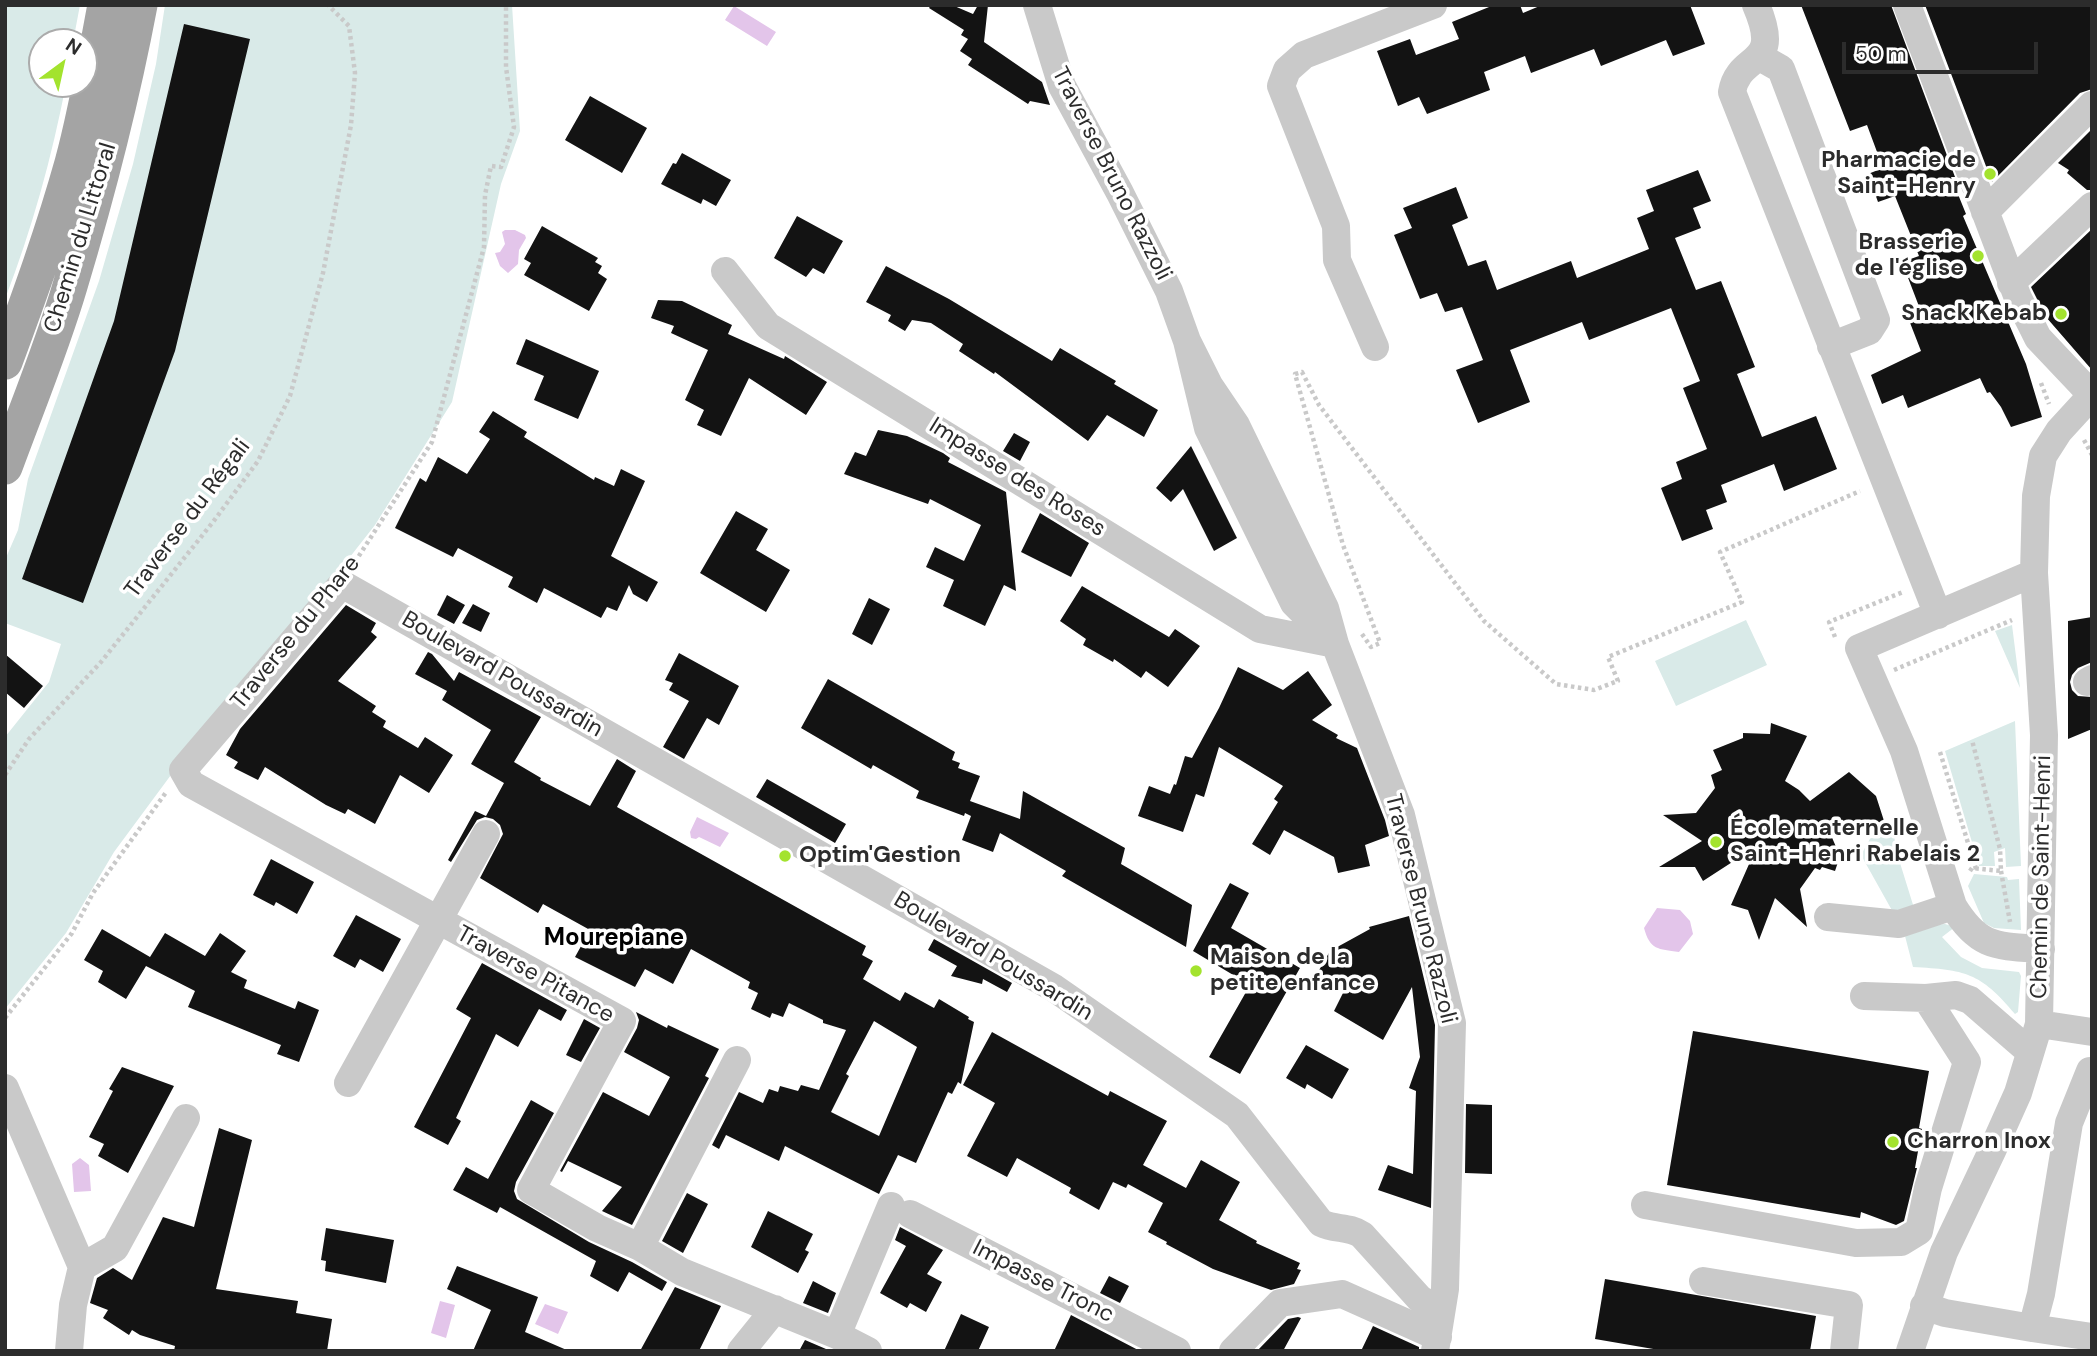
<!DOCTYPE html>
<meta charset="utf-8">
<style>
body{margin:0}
#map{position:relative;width:2097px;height:1356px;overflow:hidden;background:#fff;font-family:"DM Sans",sans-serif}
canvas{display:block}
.frame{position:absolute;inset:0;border:7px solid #2c2c2c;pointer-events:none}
.north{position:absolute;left:28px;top:28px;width:70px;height:70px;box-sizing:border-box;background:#fff;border:2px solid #ababab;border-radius:50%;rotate:33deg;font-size:19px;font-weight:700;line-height:28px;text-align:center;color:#2c2c2c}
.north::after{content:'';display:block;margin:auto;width:24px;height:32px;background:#a3e32e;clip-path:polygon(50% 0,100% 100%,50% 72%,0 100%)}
.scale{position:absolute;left:1842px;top:42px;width:196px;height:32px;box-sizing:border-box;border:4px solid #2c2c2c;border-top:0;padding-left:9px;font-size:21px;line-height:24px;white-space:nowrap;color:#2c2c2c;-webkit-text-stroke:5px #fff;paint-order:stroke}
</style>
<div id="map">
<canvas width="2097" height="1356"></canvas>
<div class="frame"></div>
<div class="north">N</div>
<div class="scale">50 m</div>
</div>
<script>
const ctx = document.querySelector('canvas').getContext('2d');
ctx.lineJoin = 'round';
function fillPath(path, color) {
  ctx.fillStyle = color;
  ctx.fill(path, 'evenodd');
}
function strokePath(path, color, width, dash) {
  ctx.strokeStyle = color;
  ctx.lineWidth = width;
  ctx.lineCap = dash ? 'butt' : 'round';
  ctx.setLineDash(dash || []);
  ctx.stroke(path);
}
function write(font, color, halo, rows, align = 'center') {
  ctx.font = font + ' "DM Sans",sans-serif';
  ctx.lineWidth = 7;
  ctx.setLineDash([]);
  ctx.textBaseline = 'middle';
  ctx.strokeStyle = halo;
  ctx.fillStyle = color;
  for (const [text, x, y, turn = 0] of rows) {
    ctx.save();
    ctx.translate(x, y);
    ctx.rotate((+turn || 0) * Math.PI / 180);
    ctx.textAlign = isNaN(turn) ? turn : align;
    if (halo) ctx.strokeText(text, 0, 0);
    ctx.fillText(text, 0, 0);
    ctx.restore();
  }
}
const green = new Path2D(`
 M5 5H80L73 42H42V84H66C52 157 32 229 5 299Z
 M165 5H512L520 131 501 184 452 402 375 525 292 631 202 733 114 852 66 933 5 1009V737L49 682 61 644 5 623V560L18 530 28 479 99 281 133 164 156 64Z
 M1746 620 1767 665 1676 706 1655 661Z
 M2012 625 2020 688 1995 631Z
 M2015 721 2021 866 2006 867 2005 848 1994 852 1995 866H1979L1945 751Z
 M1885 833 1894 834 1896 850 1914 908 1894 914 1861 855 1871 837Z
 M1974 874 2007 877 2008 880 2019 879 2021 930 1994 928 1984 923 1968 886Z
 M1945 924 1955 927 1942 937 1961 957 1982 968 2019 972 2021 976 2018 1012 2015 1014C1980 972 1965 970 1913 967L1905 936 1933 925Z`);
const water = new Path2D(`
 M734 6 776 32 767 46 725 20Z
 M505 230H515L525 235 526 238 519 250 518 264 508 273 500 266 495 253 500 252 505 244 502 232Z
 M697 817 729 833 720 847 699 837 696 839 691 838 690 832Z
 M1657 908 1680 910 1690 921 1693 934 1679 952C1658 949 1650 950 1644 928Z
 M80 1158 89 1165 91 1191 74 1192 72 1164Z
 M440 1301 455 1305 446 1338 431 1333Z
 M545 1304 568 1312 558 1334 535 1324Z`);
const building = new Path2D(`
 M931 5H952L973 14 978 5H988L984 42 1042 82 1050 105 1030 101 1028 104 968 65 972 59 960 51 968 39 961 35 964 30 929 8Z
 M1494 5H1520L1523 13 1542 5H1690L1705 44 1673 56 1666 40 1601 66 1594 49 1531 73 1525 56 1484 72 1490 90 1427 114 1419 97 1398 106 1377 51 1410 39 1416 55 1459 39 1452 22Z
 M1801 5H1891L1955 177H1951L1966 214 1963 216 2026 364 2042 417 2011 427 2001 407 1990 392 1987 393 1980 378 1908 408 1903 395 1882 404 1871 375 1921 351 1907 315 1920 309 1902 262 1919 256 1895 196 1878 202 1868 174 1883 168 1867 125 1850 131Z
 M1925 5H2092V89L2080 93 1992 182Z
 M184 24 250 39 175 351 83 603 22 579 114 321Z
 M590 96 647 128 622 173 565 140Z
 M2092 129V190H2087L2067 173 2069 170 2058 163Z
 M682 153 731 180 716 206 703 199 701 204 661 184 673 163 676 164Z
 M1698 170 1711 201 1693 208 1701 228 1675 238 1696 290 1721 281 1755 367 1737 374 1762 437 1816 416 1837 469 1784 491 1774 464 1721 485 1727 502 1706 510 1713 529 1682 541 1661 488 1682 479 1676 462 1707 449 1683 388 1700 381 1671 308 1589 340 1582 322 1510 350 1530 402 1478 423 1456 370 1483 360 1462 307 1445 312 1437 293 1420 299 1394 235 1412 228 1403 208 1456 187 1468 218 1452 225 1468 266 1486 260 1497 290 1571 261 1577 278 1649 249 1637 218 1654 211 1646 190Z
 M797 216 843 241 824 274 813 268 806 277 774 258Z
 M542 226 598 258 595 262 602 266 598 273 607 279 589 311 524 275 531 263 524 259Z
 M2092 229V370L2046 317 2031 287Z
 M886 266 949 299 1052 361 1060 348 1116 381 1114 384 1158 410 1144 437 1107 415 1088 441 995 372 994 374 959 351 963 344 931 323 912 320 905 331 888 321 891 315 866 302Z
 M658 300 682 301 732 325 728 334 784 359 785 356 827 382 806 415 749 378 721 436 697 425 704 410 685 400 708 350 671 333 674 326 651 318Z
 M526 339 599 371 578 419 534 400 544 376 516 364Z
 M493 411 527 432 524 437 594 480 595 477 614 486 621 469 645 481 611 556 658 582 647 602 633 594 629 585 617 611 607 607 601 618 544 588 537 603 508 587 513 577 458 548 453 557 395 528 420 478 426 482 438 457 467 474 490 439 479 432Z
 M878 430 907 436 943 453 950 458 948 462 1006 492 1016 591 1004 585 985 626 943 606 954 580 926 567 935 547 964 561 981 525 930 499 928 504 844 474 855 452 866 456Z
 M1014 433 1030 442 1020 461 1003 451Z
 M1191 446 1237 538 1214 551 1183 489 1171 502 1156 488Z
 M736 511 768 529 756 550 790 570 766 612 700 573Z
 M1040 513 1089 543 1071 577 1021 552Z
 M1082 586 1169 637 1175 629 1200 646 1168 687 1146 671 1141 678 1114 659 1113 662 1083 645 1086 639 1060 621Z
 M447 595 465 605 454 624 437 615Z
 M869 598 890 609 872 645 852 634Z
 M473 604 490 613 481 632 462 623Z
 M346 605 376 623 371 632 377 637 338 681 376 706 372 712 386 721 383 727 418 748 425 737 453 755 429 793 400 775 375 824 348 809 345 814 326 805 265 767 258 780 234 768 238 762 226 755 240 729Z
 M2092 617V662L2078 668 2072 675 2070 682 2072 690 2078 696 2092 697V729L2068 739V621Z
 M428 652 432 654 454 681 459 672 541 717 514 762 541 778 540 780 590 806 617 759 636 771 617 807 866 946 862 955 873 961 863 979 900 1001 905 992 934 1008 939 999 969 1017 968 1019 974 1022 961 1084 958 1082 952 1094 948 1092 916 1163 898 1155 879 1194 785 1146 779 1161 726 1135 719 1149 712 1145 739 1092 763 1103 769 1089 778 1092 780 1086 798 1091 801 1085 819 1090 846 1030 823 1023V1020L789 1003 783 1017 772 1013 770 1018 751 1009 758 993 748 988 750 982 691 949 673 984 645 969 635 987 575 957 590 930 543 904 538 913 480 878 503 834 500 825 493 819 485 817 477 820 451 862 448 860 475 811 486 816 504 783 471 764 491 730 442 700 447 691 415 674ZM874 1021 917 1047 879 1136 831 1112 849 1076 846 1074Z
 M679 653 739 686 719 725 707 718 684 759 663 747 689 701 669 690 673 683 665 680Z
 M5 654 43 686 24 708 5 692Z
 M1238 667 1283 690 1308 671 1332 705 1312 720 1338 735 1336 738 1357 748 1385 820 1389 836 1365 845 1370 866 1338 873 1334 857 1284 830 1270 855 1252 844 1278 802 1274 799 1283 786 1219 747 1204 797 1196 794 1183 832 1138 816 1149 786 1170 794 1174 784 1176 785 1185 756 1192 758 1219 708Z
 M828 679 955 752 952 760 960 763 958 768 980 776 970 801 1020 819 1023 791 1125 848 1121 864 1192 905 1186 947 1062 876 1066 871 1000 833 993 852 962 840 971 816 965 813 964 816 916 798 919 791 873 765 871 769 801 728Z
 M1771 723 1807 736 1785 781 1799 790 1810 801 1849 772 1876 796 1885 824 1830 833 1840 856 1835 871 1822 867 1820 870 1815 868 1800 889 1807 927 1775 898 1759 940 1748 910 1731 905 1757 846 1703 881 1695 867H1659L1702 841 1663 815 1696 813 1715 788 1711 775 1722 770 1713 750 1743 738V733L1770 734Z
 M767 779 846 824 835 843 756 797Z
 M271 859 314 882 297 914 276 902 274 906 253 895Z
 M1230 883 1249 893 1231 928 1300 968 1240 1074 1209 1057 1250 985 1193 951Z
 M356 915 401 939 383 972 360 959 355 968 333 956Z
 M1409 916 1435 1025 1431 1208 1378 1190 1388 1165 1413 1174 1416 1091 1409 1088 1420 1057 1412 987 1383 1040 1334 1011 1345 989 1318 972 1330 951 1370 929 1369 927Z
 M102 929 150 957 165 933 205 956 220 933 246 951 231 972 247 980 244 988 295 1009 298 1001 319 1010 299 1062 277 1054 281 1045 188 1007 195 991 146 966 126 999 98 982 103 971 84 960Z
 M934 939 1012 983 1007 992 983 979 982 984 951 976 957 966 928 950Z
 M482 963 567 1010 561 1021 539 1009 518 1047 496 1034 456 1118 461 1121 448 1145 414 1127 471 1018 456 1009Z
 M636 1012 667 1028 668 1025 719 1049 705 1076 709 1078 632 1225 602 1211 622 1187 568 1161 562 1172 560 1171 603 1092 649 1116 670 1077 624 1052 637 1028 639 1020Z
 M584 1019 600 1028 581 1062 566 1055Z
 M1693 1031 1929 1071 1919 1128 1922 1129 1915 1168H1917L1904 1221 1896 1225 1861 1212 1860 1218 1667 1185Z
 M992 1032 1108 1096 1110 1091 1167 1121 1143 1165 1186 1188 1201 1160 1240 1182 1219 1220 1257 1241 1256 1243 1300 1263 1297 1269 1301 1270 1294 1284 1271 1290 1213 1269 1166 1244 1167 1242 1148 1232 1163 1203 1128 1184 1126 1188 1113 1182 1099 1210 1069 1193 1071 1188 1017 1158 1007 1177 967 1156 995 1103 963 1085Z
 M1306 1045 1349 1069 1332 1099 1307 1084 1305 1089 1286 1078Z
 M122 1067 174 1086 128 1173 98 1156 104 1144 89 1137 113 1091 109 1089Z
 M531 1100 554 1113 516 1182 514 1191 517 1199 589 1242 632 1262 667 1282 662 1291 629 1272 618 1292 590 1276 596 1261 500 1207 497 1213 453 1190 466 1167 488 1179Z
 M1466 1104 1492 1105V1174L1465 1173Z
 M219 1128 252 1140 216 1289 298 1301 296 1313 332 1319 327 1351H174L175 1346 140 1335 132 1330 129 1335 103 1318 108 1310 90 1303 97 1278 113 1268 132 1280 163 1217 194 1227Z
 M687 1193 708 1204 683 1253 662 1241Z
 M768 1211 813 1234 805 1250 809 1252 798 1273 751 1247Z
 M900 1227 943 1250 927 1274 942 1282 926 1312 910 1303 907 1308 880 1293 906 1246 895 1240Z
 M326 1228 394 1240 386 1283 325 1271 326 1261 321 1260Z
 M457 1266 538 1297 525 1332 569 1351H473L491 1310 447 1289Z
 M1109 1276 1129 1286 1120 1303 1100 1293Z
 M1605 1279 1816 1316 1810 1351H1665L1595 1339Z
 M813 1281 836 1293 828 1313 803 1303Z
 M675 1287 721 1306 699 1351H640Z
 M961 1314 989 1327 978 1351H944Z
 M1071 1315 1140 1351H1054Z
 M1298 1317 1301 1318 1283 1351H1257L1288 1319Z
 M1373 1326 1419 1347V1351H1361Z
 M805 1340 826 1349 825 1351H799Z`);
const path = new Path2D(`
 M2041 383 2049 404
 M2084 440 2092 455
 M355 562 432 442 484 247 485 195 491 166 501 167 514 127 506 67V5
 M1362 634 1371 647 1380 643 1343 545 1295 374 1302 372 1319 405 1484 621 1556 684 1594 690 1618 681 1608 657 1742 602 1720 552 1860 491
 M1835 637 1829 622 1903 592
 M1894 670 2012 620
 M1940 752 1976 869
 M5 775 29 739 101 662 213 522 258 461 290 396 323 273 351 125 355 73 349 26 328 5
 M1970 871 1972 868 2001 871 2000 849 1972 740
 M2001 871 2010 922
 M5 1018 72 933 93 893 167 791`);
const minor = new Path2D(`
 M1037 5 1062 86 1120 193 1169 291 1187 341 1208 428 1294 603 1333 642
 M1756 5C1784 70 1739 51 1732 92L1938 615
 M1907 5 2018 298 2038 338 2092 395
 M1760 57 1781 69 1876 320 1869 331 1831 346
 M1985 212 2092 105
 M725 271 768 326 1260 629 1335 644
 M2011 283 2092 206
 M1187 341 1209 385 1236 425 1325 608 1335 644 1401 815 1452 1023 1445 1289 1435 1351
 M1375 347 1337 260 1336 226 1281 86 1287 70 1304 55 1433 5
 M2034 573 1859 648 1904 751 1953 906C1978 947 1995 946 2041 949
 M2087 682 2092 679
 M1828 917 1899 924 1953 906
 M1864 996 1926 998 1956 995 1970 1000 2030 1052
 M2039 1024 2092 1032
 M348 1083 486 834
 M5 1088 82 1267
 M1645 1205 1856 1243 1901 1242 1919 1231 1928 1188 1967 1062 1926 998
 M910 1214 1177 1351
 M640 1247 737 1060
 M82 1267 115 1248 186 1118
 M1703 1281 1849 1305 1844 1351
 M1924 1306 1945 1313 2032 1328 2041 1294 2069 1123 2090 1071
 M2032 1328 2092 1337
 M837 1335 891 1206
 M69 1351 73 1305 82 1267
 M741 1351 775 1309
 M868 1351 837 1335 682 1272 640 1247 597 1228 531 1190 622 1021 191 784 183 770 342 584 1054 988 1237 1115 1321 1223C1335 1230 1349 1226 1362 1235L1419 1298 1441 1313
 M1233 1351 1280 1303 1342 1294 1438 1337
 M1910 1351 1944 1252 1992 1151 2018 1093 2039 1024 2044 735 2034 573 2036 496 2043 456 2059 431 2092 395`);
const major = new Path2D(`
 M5 362C29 297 53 231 72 163 86 112 95 58 105 5
 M5 467C27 407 52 347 70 286 98 193 122 100 140 5`);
const markers = [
 [1990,174,7,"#a3e32e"],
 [1978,256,7,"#a3e32e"],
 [2061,314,7,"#a3e32e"],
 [1716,842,7,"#a3e32e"],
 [785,856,7,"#a3e32e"],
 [1196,971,7,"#a3e32e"],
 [1893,1142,7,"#a3e32e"]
];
const poiNames = [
 ["Pharmacie de",1976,161,"right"],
 ["Saint-Henry",1976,187,"right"],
 ["Brasserie",1964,243,"right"],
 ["de l'église",1964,269,"right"],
 ["Snack Kebab",2047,314,"right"],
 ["École maternelle",1730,829],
 ["Saint-Henri Rabelais 2",1730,855],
 ["Optim'Gestion",799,856],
 ["Maison de la",1210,958],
 ["petite enfance",1210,984],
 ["Charron Inox",1907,1142]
];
const streetNames = [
 ["Traverse Bruno Razzoli",1111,174,63],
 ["Chemin du Littoral",81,238,-73],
 ["Impasse des Roses",1017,478,32],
 ["Traverse du Régali",188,519,-53],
 ["Traverse du Phare",296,633,-51],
 ["Boulevard Poussardin",502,675,30],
 ["Chemin de Saint-Henri",2042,877,-89],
 ["Traverse Bruno Razzoli",1420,909,76],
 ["Boulevard Poussardin",993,957,31],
 ["Traverse Pitance",535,975,29],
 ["Impasse Tronc",1043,1282,27]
];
const neighbourhoodNames = [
 ["Mourepiane",614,939]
];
fillPath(green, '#d9eae8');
fillPath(water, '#e3c5ea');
fillPath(building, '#131313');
strokePath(path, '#c9c9c9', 4.5, [3.5, 3.5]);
strokePath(minor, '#c9c9c9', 28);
strokePath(major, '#a4a4a4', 35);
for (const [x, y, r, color] of markers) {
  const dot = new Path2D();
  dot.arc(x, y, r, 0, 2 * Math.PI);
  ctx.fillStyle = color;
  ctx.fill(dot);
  strokePath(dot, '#fff', 2.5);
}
write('bold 23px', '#2c2c2c', '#fff', poiNames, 'left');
write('23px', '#2c2c2c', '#fff', streetNames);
write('bold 24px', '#000', '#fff', neighbourhoodNames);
</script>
